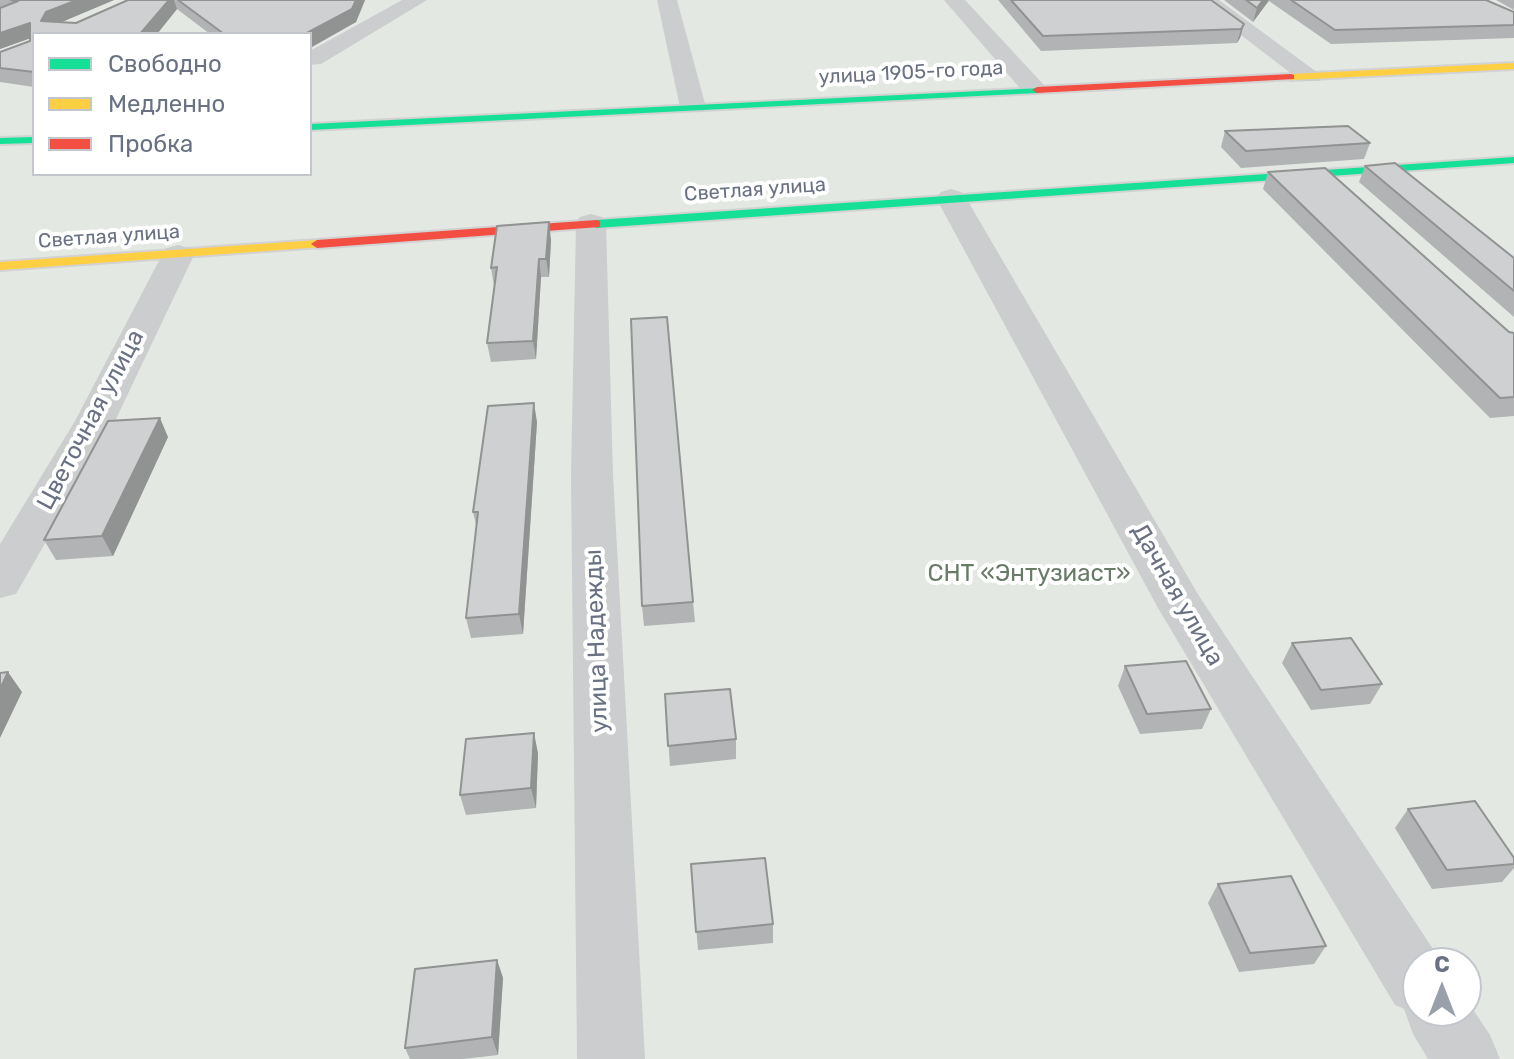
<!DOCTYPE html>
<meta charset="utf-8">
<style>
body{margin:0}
#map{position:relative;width:1514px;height:1059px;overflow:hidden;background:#f6f6f5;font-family:Rubik,sans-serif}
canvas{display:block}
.legend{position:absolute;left:32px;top:32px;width:280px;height:144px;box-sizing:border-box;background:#fff;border:2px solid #c3c6cd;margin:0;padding:10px 14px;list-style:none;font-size:24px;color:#697183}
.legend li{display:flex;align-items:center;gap:16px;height:40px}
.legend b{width:40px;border:2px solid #c3c6cd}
.north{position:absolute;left:1402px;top:947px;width:80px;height:80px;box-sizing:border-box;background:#fff;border:2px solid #c3c6cd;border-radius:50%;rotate:0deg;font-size:22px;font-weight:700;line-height:32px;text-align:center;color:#697183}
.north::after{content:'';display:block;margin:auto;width:28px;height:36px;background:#9aa0ab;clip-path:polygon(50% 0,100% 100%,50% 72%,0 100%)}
</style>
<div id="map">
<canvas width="1514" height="1059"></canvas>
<ul class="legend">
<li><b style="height:10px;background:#16e098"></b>Свободно</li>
<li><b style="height:10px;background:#ffcf43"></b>Медленно</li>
<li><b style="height:10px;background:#f24e42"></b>Пробка</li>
</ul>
<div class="north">С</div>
</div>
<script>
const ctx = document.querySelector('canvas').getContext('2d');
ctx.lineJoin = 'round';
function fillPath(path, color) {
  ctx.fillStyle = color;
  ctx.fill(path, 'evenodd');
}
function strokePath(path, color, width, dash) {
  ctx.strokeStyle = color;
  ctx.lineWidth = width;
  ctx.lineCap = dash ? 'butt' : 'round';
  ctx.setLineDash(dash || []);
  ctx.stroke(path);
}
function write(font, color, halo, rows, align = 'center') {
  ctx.font = font + ' Rubik,sans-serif';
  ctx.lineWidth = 8;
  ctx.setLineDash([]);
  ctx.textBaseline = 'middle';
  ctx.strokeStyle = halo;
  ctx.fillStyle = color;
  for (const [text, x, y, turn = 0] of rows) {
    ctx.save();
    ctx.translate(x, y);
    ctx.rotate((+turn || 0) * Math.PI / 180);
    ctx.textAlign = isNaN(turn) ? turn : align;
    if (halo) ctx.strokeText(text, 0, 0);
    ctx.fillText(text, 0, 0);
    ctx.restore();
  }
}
const green = new Path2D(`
 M0 0H1514V1059H0ZM34 34H310V174H34ZM1418 963H1466V1011H1418Z`);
const street = new Path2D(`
 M402 0H427L321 64 310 65V51Z
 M657 0H677L706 107 702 112H684L680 107Z
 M944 0H965L1043 84 1046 89 1043 94H1025Z
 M1195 0H1219L1322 76 1319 81H1301Z
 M951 189 961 192 966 198 1199 596 1441 961 1418 963V1011H1466V999L1490 1035 1500 1059H1428L1413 1034 1404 1009 1395 1005 1158 608 936 198 941 192Z
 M591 214 602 217 606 223 613 475 645 1059H577L571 475 576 223 580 217Z
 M178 245 189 248 194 255 115 421 16 594 0 598V544L75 421 162 255 167 248Z`);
const fast = new Path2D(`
 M1041 88V92L1037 93 310 130V124Z
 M34 137V143L0 144V138Z
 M1514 157V163L596 228 590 224 596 220Z`);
const slow = new Path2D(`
 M1514 63V69L1291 80 1286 77 1291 74Z
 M317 240 322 241V247L0 270V262Z`);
const jam = new Path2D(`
 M1291 74 1294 75V79L1037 93 1032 90 1037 87Z
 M596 220 600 221V227L317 248 311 244 317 240Z`);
const wall = new Path2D(`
 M0 0H114L62 22 76 23 128 0H365L356 22 310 48V34H210L177 9 157 34H34V87L0 82V52L30 41V38L0 49Z
 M998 0H1211L1244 24 1240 38 1237 43 1041 51Z
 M1224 0H1486L1514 25V38L1331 44 1269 1 1253 22Z
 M1496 0H1514V10Z
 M1225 131 1370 143 1364 159 1241 168 1221 147Z
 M1365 166 1514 258V317L1359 182Z
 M1268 172 1509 332 1514 333V416L1490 418 1263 189Z
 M551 240 549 277H541L536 359 491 362 487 343 494 286 491 268Z
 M537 422 523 634 471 638 466 618 477 529 473 512Z
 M168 437 113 556 56 560 44 540Z
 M693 602 695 622 644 626 642 606Z
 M1292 643 1382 684 1370 704 1311 710 1282 663Z
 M1125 666 1211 709 1202 729 1140 734 1118 686Z
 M665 694 736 739V759L670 766Z
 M538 753 536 808 466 815 460 795Z
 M1408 809 1514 858V868L1502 882 1432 889 1395 828Z
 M691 864 773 924V943L698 950Z
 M1218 884 1326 946 1314 964 1239 972 1208 903Z
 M497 960 503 978 498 1055 463 1059H410L405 1048Z`);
const shadedWall = new Path2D(`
 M77 0H114L52 26 41 21 46 12Z
 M169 0H174L177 9 157 34H140Z
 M356 0H365L356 22 310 48V34H305Z
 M1263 0H1269L1253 22 1257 8Z
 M30 23 34 37 0 49V33Z
 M1244 24 1240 38 1237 43 1241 29Z
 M549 222 551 240 549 277 546 259Z
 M539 259 541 277 536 359 533 341Z
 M534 403 537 422 523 634 519 614Z
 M160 418 168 437 113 556 102 536Z
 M8 672 22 692 0 738V689Z
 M534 733 538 753 536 808 531 788Z
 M497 960 503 978 498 1055 492 1037Z`);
const building = new Path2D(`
 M11 0H77L46 12 41 21 76 23 128 0H169L140 34H34V72L0 68V52L30 41V23L0 33V8L18 1Z
 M178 0H356L352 9 305 34H224Z
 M1011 0H1211L1244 24 1241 29 1043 36Z
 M1246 0H1263L1257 8Z
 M1291 0H1486L1514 12V25L1335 30Z
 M1348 126 1370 143 1246 151 1225 131Z
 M1395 163 1514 258V291L1365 166Z
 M1325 168 1509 332 1514 333V397L1500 398 1268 172Z
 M549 222 546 259H539L533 341 487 343 497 267 491 268 497 226Z
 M667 317 693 602 642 606 631 319Z
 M534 403 519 614 466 618 478 512H473L488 406Z
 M160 418 102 536 44 540 108 421Z
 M1351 638 1382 684 1321 690 1292 643Z
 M1186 661 1211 709 1147 714 1125 666Z
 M8 672 0 689V673Z
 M730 689 736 739 668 746 665 694Z
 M534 733 531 788 460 795 466 739Z
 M1475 801 1514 858V864L1447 870 1408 809Z
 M765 858 773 924 696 932 691 864Z
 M1291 876 1326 946 1250 953 1218 884Z
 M497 960 492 1037 405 1048 415 969Z`);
const farStreetnames = [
 ["улица 1905-го года",911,73,-3],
 ["Светлая улица",755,190,-4],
 ["Светлая улица",109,237,-4]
];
const streetNames = [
 ["Цветочная улица",91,420,-62],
 ["Дачная улица",1177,595,60],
 ["улица Надежды",597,641,-92]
];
const parkNames = [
 ["СНТ «Энтузиаст»",1029,574]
];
fillPath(green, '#e4e8e3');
strokePath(fast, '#d2d2d3', 4);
strokePath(slow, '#d2d2d3', 4);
strokePath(jam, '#d2d2d3', 4);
fillPath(street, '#cccdcf');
fillPath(fast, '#16e098');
fillPath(slow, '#ffcf43');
fillPath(jam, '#f24e42');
fillPath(wall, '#b2b3b4');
fillPath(shadedWall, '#919292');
fillPath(building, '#cfd0d1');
strokePath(building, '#919292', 2);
write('20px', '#697183', '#fff', farStreetnames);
write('24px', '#697183', '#fff', streetNames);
write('24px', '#677b67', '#fff', parkNames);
</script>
